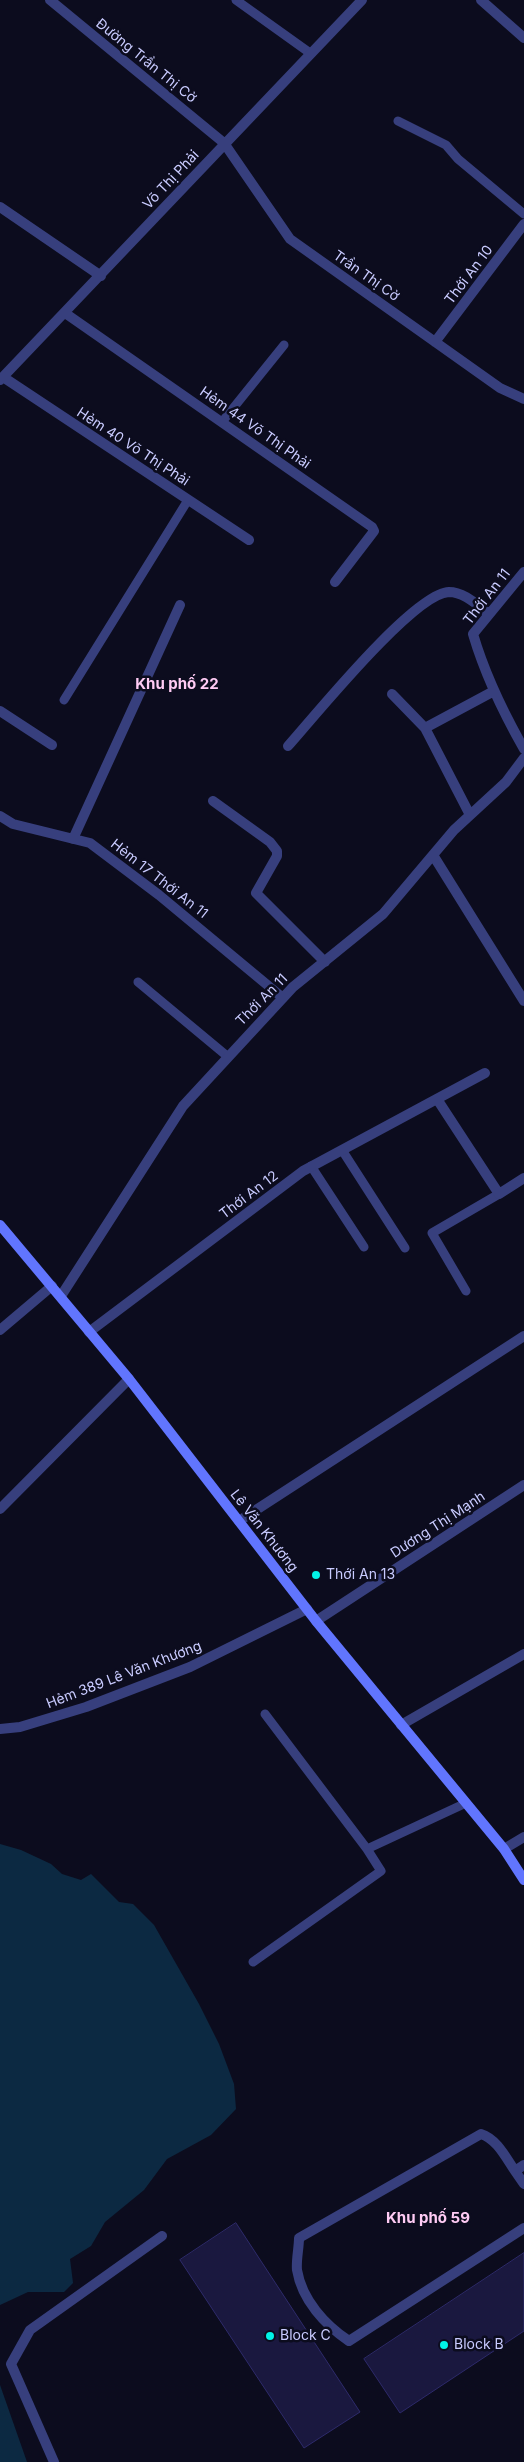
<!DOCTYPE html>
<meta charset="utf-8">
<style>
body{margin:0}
canvas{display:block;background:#0c0c1e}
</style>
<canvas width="524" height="2462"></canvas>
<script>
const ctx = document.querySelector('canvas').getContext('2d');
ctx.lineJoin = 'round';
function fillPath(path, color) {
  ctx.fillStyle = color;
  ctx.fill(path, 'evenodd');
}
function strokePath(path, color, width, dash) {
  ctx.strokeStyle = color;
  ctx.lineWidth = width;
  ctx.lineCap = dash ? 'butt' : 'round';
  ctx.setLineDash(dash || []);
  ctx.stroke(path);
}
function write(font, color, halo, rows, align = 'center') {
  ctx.font = font + ' Inter,sans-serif';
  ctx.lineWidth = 5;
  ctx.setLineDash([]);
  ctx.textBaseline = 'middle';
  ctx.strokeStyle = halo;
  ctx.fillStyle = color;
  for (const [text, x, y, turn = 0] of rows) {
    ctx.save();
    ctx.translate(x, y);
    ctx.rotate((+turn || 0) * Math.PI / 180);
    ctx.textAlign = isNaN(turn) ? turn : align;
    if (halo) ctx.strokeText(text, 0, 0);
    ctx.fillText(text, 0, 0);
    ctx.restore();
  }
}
const water = new Path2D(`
 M0 1844 21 1850 51 1864 62 1874 81 1880 91 1874 119 1902 133 1904 154 1925 199 2004 219 2044 234 2084 236 2109 211 2135 167 2159 144 2190 105 2222 91 2246 70 2259 73 2283 64 2292H28L0 2305Z
 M0 2385 27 2462H0Z`);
const building = new Path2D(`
 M236 2223 360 2412 304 2448 180 2260Z
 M524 2253V2331L400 2413 364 2359Z`);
const lane = new Path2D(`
 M236 0 310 53
 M398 121 446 145 458 159 524 214
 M222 422 284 345
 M64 700 188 500
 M138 982 227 1056
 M342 1150 405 1248
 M311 1166 364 1247
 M466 1291 432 1233 499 1194
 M265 1714 367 1849 466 1803
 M253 1962 381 1871 367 1849`);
const street = new Path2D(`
 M50 0 224 143 290 239 500 388 524 399
 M481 0 524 38
 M0 207 101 276
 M65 313 372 527 374 531 371 535 335 582
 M435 342 524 224
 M3 377 249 540
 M0 380 362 0
 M524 572 473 634C485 675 503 712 524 749
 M392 694 425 728 470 815
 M0 711 52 745
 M425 728 494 691
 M288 746C314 717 414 593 449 592 464 592 477 605 488 613
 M213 801 270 842 277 851V856L256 893 325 962
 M0 816 13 824 90 843 159 895 283 998
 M73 839 180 605
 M433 855 524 1001
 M437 1099 499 1194 524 1178
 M61 1296 183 1106 293 987 383 914 454 830 506 782 524 758
 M0 1330 52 1286
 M89 1332 303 1171 485 1073
 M0 1509 129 1379
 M239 1521 524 1336
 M316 1621 524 1485
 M401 1725 524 1654
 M0 1729 20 1727 86 1707 190 1667 307 1609
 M504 1849 524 1837
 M524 2165 515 2171C506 2158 497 2139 481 2134L299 2238C299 2248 296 2260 297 2270 302 2300 325 2325 349 2341L524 2228
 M515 2171 524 2184
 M54 2462 11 2364 30 2330 162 2236`);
const secondary = new Path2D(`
 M0 1225 129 1379 316 1621 504 1849 524 1880`);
const markers = [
 [316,1575,5,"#01f2e6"],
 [270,2336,5,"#01f2e6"],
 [444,2345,5,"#01f2e6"]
];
const streetNames = [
 ["Đường Trần Thị Cờ",146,61,39],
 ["Võ Thị Phải",171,180,-47],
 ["Thới An 10",469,275,-53],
 ["Trần Thị Cờ",366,276,35],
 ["Hẻm 44 Võ Thị Phải",255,428,35],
 ["Hẻm 40 Võ Thị Phải",133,447,33],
 ["Thới An 11",487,597,-52],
 ["Hẻm 17 Thới An 11",159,879,38],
 ["Thới An 11",262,1000,-45],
 ["Thới An 12",249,1195,-37],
 ["Dương Thị Mạnh",438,1525,-33],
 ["Lê Văn Khương",264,1531,52],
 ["Hẻm 389 Lê Văn Khương",124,1675,-21]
];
const poiNames = [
 ["Thới An 13",326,1575],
 ["Block C",280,2336],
 ["Block B",454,2345]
];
const neighbourhoodNames = [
 ["Khu phố 22",177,684],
 ["Khu phố 59",428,2218]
];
fillPath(water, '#0c2942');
fillPath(building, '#1a183f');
strokePath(building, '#2d2a6a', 1);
strokePath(lane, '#373f7d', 9);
strokePath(street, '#373f7d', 10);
strokePath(secondary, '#6175fe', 10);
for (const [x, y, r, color] of markers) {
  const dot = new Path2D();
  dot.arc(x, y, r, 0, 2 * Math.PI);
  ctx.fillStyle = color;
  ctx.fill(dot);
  strokePath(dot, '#0c0c1e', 2);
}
write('14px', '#c9cbff', '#0c0c1e', streetNames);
write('14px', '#c9cbff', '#0c0c1e', poiNames, 'left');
write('bold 15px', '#ffcbf4', '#0c0c1e', neighbourhoodNames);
</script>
